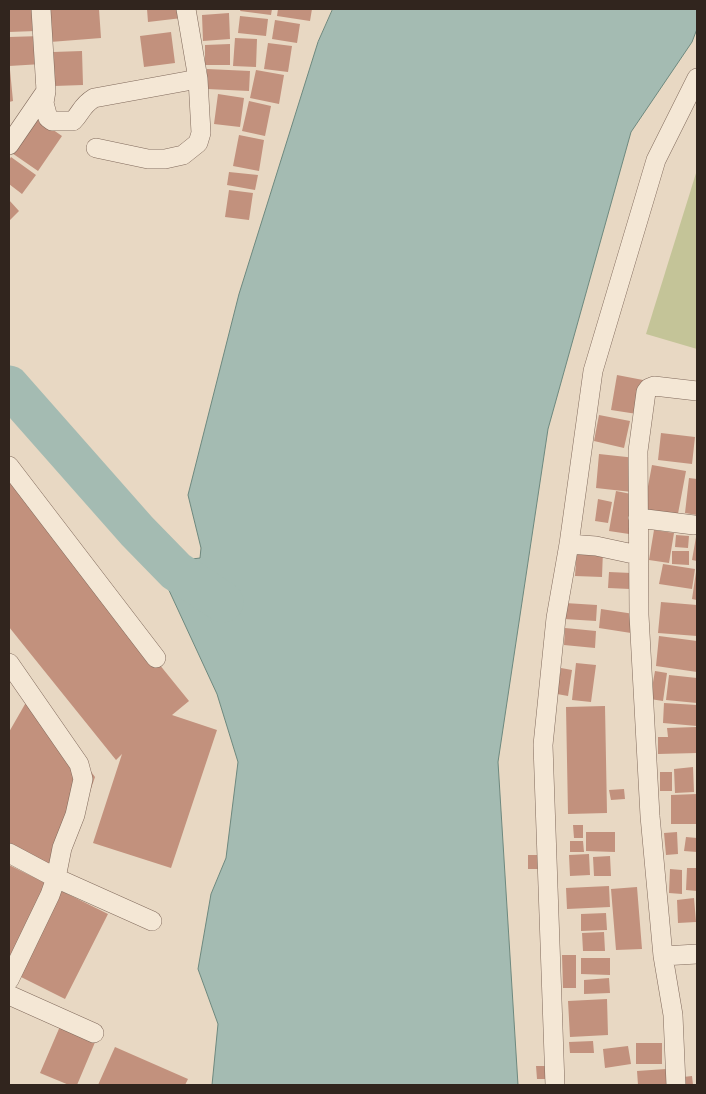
<!DOCTYPE html>
<style>
body{margin:0}
#map{position:relative;width:706px;height:1094px;overflow:hidden;background:#e8d8c3;font-family:"Playfair Display",serif}
canvas{display:block}
.frame{position:absolute;inset:0;border:10px solid #31251e;pointer-events:none}
</style>
<div id="map">
<canvas width="706" height="1094"></canvas>
<div class="frame"></div>
</div>
<script>
const ctx = document.querySelector('canvas').getContext('2d');
ctx.lineJoin = 'round';
function fillPath(path, color) {
  ctx.fillStyle = color;
  ctx.fill(path, 'evenodd');
}
function strokePath(path, color, width, dash) {
  ctx.strokeStyle = color;
  ctx.lineWidth = width;
  ctx.lineCap = dash ? 'butt' : 'round';
  ctx.setLineDash(dash || []);
  ctx.stroke(path);
}
const green = new Path2D(`
 M697 170V349L646 334Z`);
const water = new Path2D(`
 M333 9H697V29L692 42 631 132 548 429 498 762 518 1085H212L218 1024 198 969 211 894 226 858 238 762 217 694 167 586 184 560 200 558 201 548 188 495 239 294 318 42Z`);
const river = new Path2D(`
 M9 386 137 531 176 571 223 602`);
const building = new Path2D(`
 M9 9H35L36 31 9 32Z
 M47 9H99L101 38 50 42Z
 M147 9H180L182 18 148 22Z
 M241 9H272L271 15 240 11Z
 M278 9H312L310 21 277 16Z
 M229 13 230 39 203 41 202 15Z
 M240 16 268 19 266 36 238 33Z
 M275 20 300 24 297 43 272 39Z
 M171 32 175 63 144 67 140 36Z
 M41 36 42 64 9 66V37Z
 M235 38 257 39 256 67 233 66Z
 M268 43 292 46 288 72 264 69Z
 M230 44V65H205V45Z
 M82 51 83 85 54 86 53 52Z
 M207 69 250 71 249 91 207 89Z
 M9 70H10L13 101 9 102Z
 M256 70 284 75 279 104 250 98Z
 M218 94 244 98 240 127 214 124Z
 M249 101 271 106 265 136 242 131Z
 M33 116 62 136 38 171 9 151Z
 M239 135 264 140 259 171 233 166Z
 M11 157 36 175 22 194 9 184V160Z
 M229 172 258 175 255 190 227 185Z
 M229 190 253 193 249 220 225 217Z
 M9 200 19 211 9 221Z
 M617 375 643 380 637 414 611 410Z
 M599 415 630 421 624 448 594 441Z
 M661 433 695 437 692 464 658 460Z
 M599 454 636 458 632 492 596 488Z
 M652 465 686 471 677 519 643 513Z
 M689 478 697 479V515L685 513Z
 M9 479 189 701 172 715 217 730 171 868 93 843 122 754 116 760 9 627Z
 M616 491 636 495 629 534 609 531Z
 M598 499 612 502 608 523 595 521Z
 M654 530 674 533 669 563 649 560Z
 M676 535 689 536 688 548 675 547Z
 M696 537H697V561L692 560Z
 M577 548 603 550 602 577 575 576Z
 M672 551H689V565L672 564Z
 M663 564 695 569 692 589 659 584Z
 M609 572 631 573 630 589 608 588Z
 M696 572H697V600L692 599Z
 M661 602 697 605V636L658 633Z
 M565 603 597 605 596 621 564 619Z
 M601 609 634 614 631 633 599 628Z
 M565 628 596 631 595 648 564 645Z
 M659 636 697 641V672L656 666Z
 M576 663 596 665 591 702 572 700Z
 M561 668 572 670 568 696 557 694Z
 M655 671 667 673 663 701 650 699Z
 M669 675 697 678V703L666 700Z
 M32 692 95 777 63 871 9 844V732Z
 M664 703 697 705V726L663 723Z
 M605 706 607 813 568 814 566 707Z
 M696 727 697 753 658 754V737H668L667 728Z
 M693 767 694 792 675 793 674 769Z
 M660 772H672V791H660Z
 M624 789 625 799 611 800 609 790Z
 M697 794V824H671V795Z
 M573 825H583V838H574Z
 M586 832H615V852L586 851Z
 M677 832 678 854 666 855 664 833Z
 M686 837 697 838V852L684 851Z
 M570 841H583L584 852H570Z
 M589 854 590 875 570 876 569 855Z
 M528 855H541V869H528Z
 M610 856 611 876H594L593 857Z
 M9 865 108 914 65 999 9 971Z
 M687 868H697V891L686 890Z
 M670 869 682 870V894L669 893Z
 M609 886 610 907 567 909 566 888Z
 M637 887 642 949 616 950 611 889Z
 M694 898 696 922 678 923 677 900Z
 M606 913 607 930 581 931V914Z
 M604 932 605 951H583L582 933Z
 M562 955H576V988H563Z
 M581 958H610V975L581 974Z
 M609 978 610 993 584 994V980Z
 M607 999 608 1035 570 1037 568 1001Z
 M61 1024 96 1040 77 1085H69L40 1073Z
 M593 1041 594 1053H570L569 1042Z
 M636 1043H662V1064H636Z
 M628 1046 631 1064 605 1068 603 1049Z
 M115 1047 188 1079 185 1085H98Z
 M536 1066H550V1079H537Z
 M666 1069 667 1085H638L637 1071Z
 M692 1076 693 1085H684L683 1077Z`);
const street = new Path2D(`
 M41 9 46 91 44 103 48 118 52 121H73C82 112 81 106 94 98L198 79
 M9 145 46 91
 M96 148 148 159H165L183 155 198 143 201 133 198 79 186 9
 M9 466 156 658
 M638 518 694 525
 M569 544 593 371 656 160 697 78
 M9 663 79 764 83 779 75 815 62 848 56 878 9 853
 M663 956 697 954
 M9 980 50 895 56 878 152 921
 M9 995 94 1033
 M555 1085 543 745 556 618 569 544 596 546 638 555
 M676 1085 673 1015 663 956 650 816 639 615 638 451 646 392 649 388 654 386 697 391`);
fillPath(green, '#c4c498');
fillPath(water, '#a4bbb2');
strokePath(water, '#6d887e', 1);
strokePath(river, '#a4bbb2', 41);
fillPath(building, '#c2917d');
strokePath(street, '#806a5c', 20);
strokePath(street, '#f4e7d5', 19);
</script>
